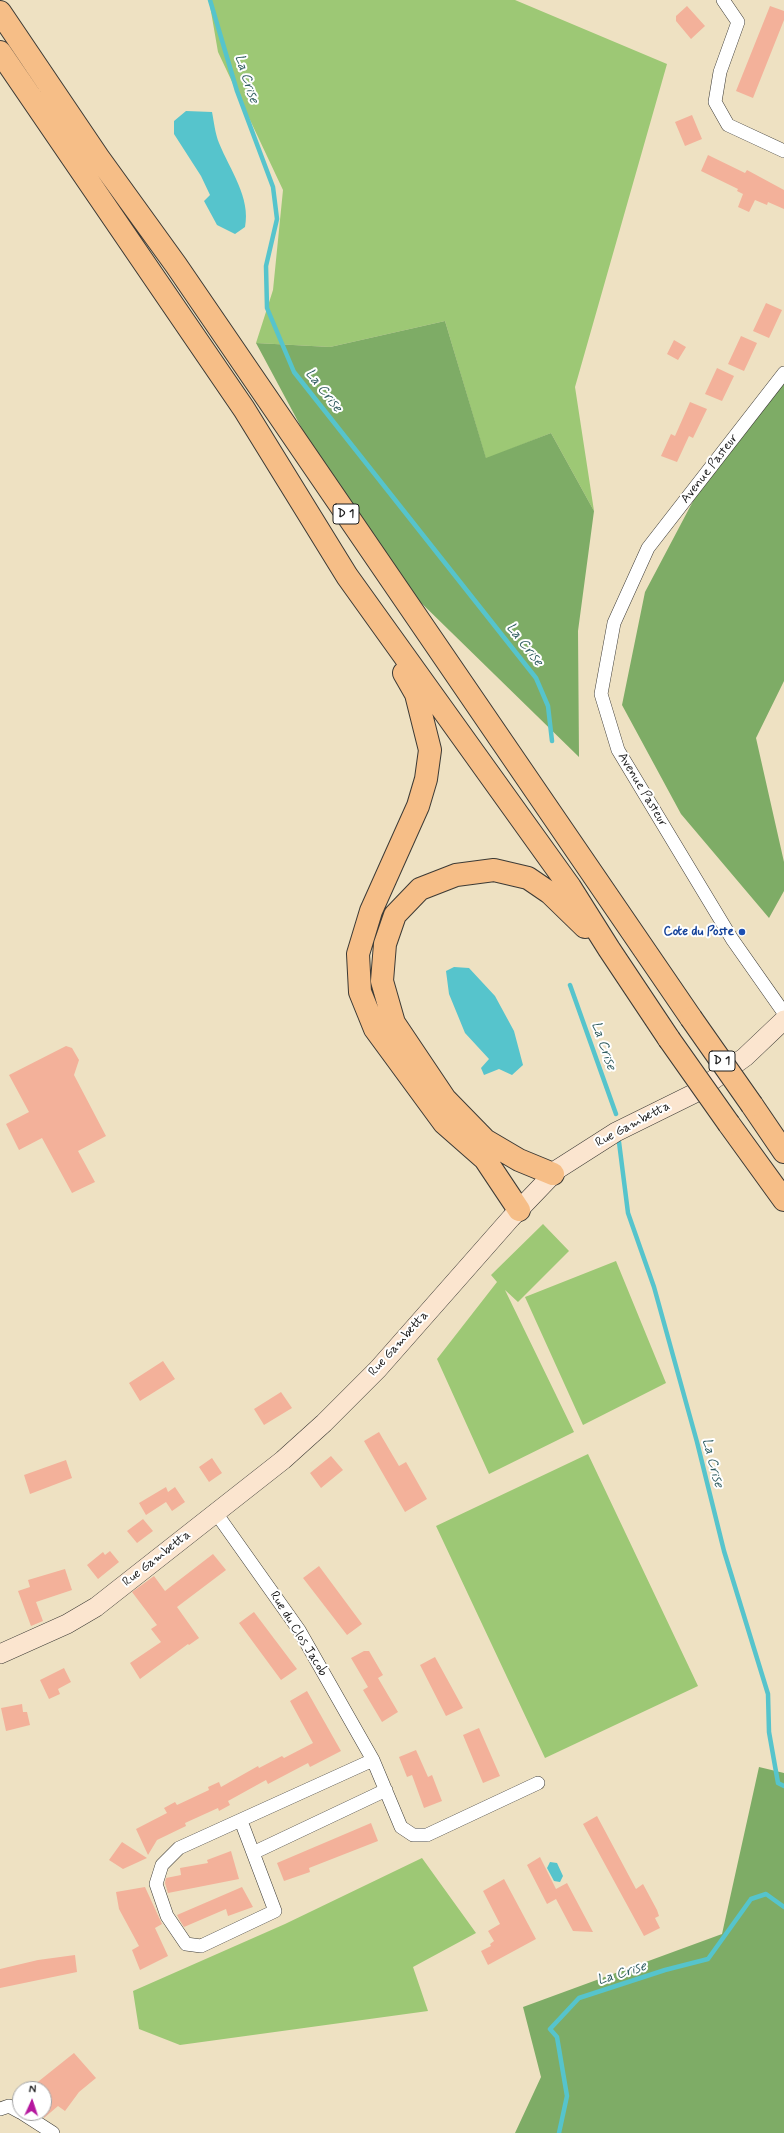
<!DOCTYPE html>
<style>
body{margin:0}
#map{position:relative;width:784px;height:2133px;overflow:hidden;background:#eee1c2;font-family:Mynerve,sans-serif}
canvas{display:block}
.north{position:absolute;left:12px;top:2081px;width:40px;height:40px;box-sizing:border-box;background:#fff;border:1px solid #a4a4a4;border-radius:50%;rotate:3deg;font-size:11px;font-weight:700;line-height:16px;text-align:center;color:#1c1c1c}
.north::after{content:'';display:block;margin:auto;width:14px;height:18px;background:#b5179e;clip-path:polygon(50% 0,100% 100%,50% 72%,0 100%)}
</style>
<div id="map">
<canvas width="784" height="2133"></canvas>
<div class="north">N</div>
</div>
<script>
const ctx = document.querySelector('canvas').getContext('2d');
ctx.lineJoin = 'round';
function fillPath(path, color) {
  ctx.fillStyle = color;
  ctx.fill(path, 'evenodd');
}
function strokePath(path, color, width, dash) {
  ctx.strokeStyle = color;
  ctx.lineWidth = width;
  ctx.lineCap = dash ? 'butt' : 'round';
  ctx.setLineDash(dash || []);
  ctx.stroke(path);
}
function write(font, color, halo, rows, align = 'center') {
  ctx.font = font + ' Mynerve,sans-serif';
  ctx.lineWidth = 4;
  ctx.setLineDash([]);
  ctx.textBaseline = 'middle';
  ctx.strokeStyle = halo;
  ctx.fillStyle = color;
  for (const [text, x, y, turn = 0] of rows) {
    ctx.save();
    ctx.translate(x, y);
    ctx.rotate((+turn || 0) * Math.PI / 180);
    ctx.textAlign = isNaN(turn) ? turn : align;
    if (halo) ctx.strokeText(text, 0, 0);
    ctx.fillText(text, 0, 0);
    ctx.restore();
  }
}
const green = new Path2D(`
 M209 0H515L667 64 575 387 594 511 551 433 486 459 445 321 330 347 256 343 273 290 283 190 218 52Z
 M543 1224 569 1251 518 1302 505 1290 574 1432 489 1474 437 1359 497 1282 491 1275Z
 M616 1261 666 1383 583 1425 525 1297Z
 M588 1454 698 1686 545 1758 436 1526Z
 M422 1858 476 1933 413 1967 428 2011 180 2045 139 2029 133 1991 285 1924Z`);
const forest = new Path2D(`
 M445 321 486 458 551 433 594 511 578 631 579 757 367 550 256 343 330 347Z
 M784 379V681L756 738 784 862V891L769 918 681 814 622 705 645 592 710 469Z
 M759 1767 784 1773V2133H515L541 2077 523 2007 722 1934Z`);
const water = new Path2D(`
 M186 111 212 112C214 122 215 133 219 143 230 170 251 198 245 227L235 234 217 225 204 201 210 195 201 176 174 134V121Z
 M454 967 469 968 495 996 514 1031 523 1065 512 1075 499 1069 484 1075 481 1068 489 1059 465 1033 449 994 446 971Z
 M550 1862 557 1863 563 1876 560 1882 554 1881 547 1868Z`);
const stream = new Path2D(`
 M210 0 237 91 273 187 277 219 266 266 267 308 294 372 536 678 548 706 552 741
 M570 985 616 1114
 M619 1142 628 1213 654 1287 697 1442 724 1551 768 1694 769 1732 778 1783 784 1786
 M559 2133 567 2096 557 2037 550 2029 579 1998 665 1970 708 1959 751 1899 766 1894 784 1907`);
const building = new Path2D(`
 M687 6 705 26 691 39 676 21V16Z
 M770 6 784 11V20L753 98 736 91Z
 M692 115 702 139 685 146 675 122Z
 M708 155 745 173 747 170 784 190V209L768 202 767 205 755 200 749 212 738 207 743 194 737 191 738 189 701 171Z
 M766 303 782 310 769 338 753 331Z
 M741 336 757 343 744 371 728 364Z
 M674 340 686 347 678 360 667 354Z
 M717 368 734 376 722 401 705 394Z
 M690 402 707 409 693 438 689 436 677 462 661 456 671 434 675 436Z
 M66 1046 72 1048 79 1060 74 1075 106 1136 78 1151 95 1182 72 1193 42 1138 19 1150 6 1124 29 1112 9 1075Z
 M163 1361 175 1379 140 1401 129 1383Z
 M281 1392 292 1408 264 1425 254 1409Z
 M379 1432 399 1466 406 1462 427 1499 405 1512 364 1441Z
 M331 1456 343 1470 321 1488 310 1473Z
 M212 1458 222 1473 209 1482 199 1467Z
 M66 1460 72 1478 30 1494 24 1475Z
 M166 1487 168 1492 175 1487 185 1502 172 1511 166 1502 146 1515 139 1503Z
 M143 1519 153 1531 137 1543 127 1531Z
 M110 1551 119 1562 98 1579 87 1565 103 1552 105 1555Z
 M213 1554 226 1570 177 1607 199 1638 189 1645 188 1644 140 1679 130 1663 161 1642 151 1629 157 1625 132 1592 154 1576 165 1591Z
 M319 1566 362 1624 347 1635 303 1578Z
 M65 1569 72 1590 36 1602 43 1621 31 1626 18 1591 30 1587 28 1580Z
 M254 1612 297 1669 281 1680 239 1623Z
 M364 1651H369L383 1675 378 1678 398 1712 382 1722 363 1690 368 1687 351 1658Z
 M435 1657 463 1708 446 1716 420 1665Z
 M64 1668 71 1682 58 1689 60 1694 49 1699 40 1680Z
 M307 1691 341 1751 310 1767 308 1763 268 1784 266 1780 228 1801 230 1805 219 1811 218 1808 185 1823 186 1826 157 1840 148 1855 136 1829 167 1813 164 1808 175 1802 177 1805 209 1790 208 1787 219 1782 221 1787 258 1766 259 1768 282 1756 284 1758 313 1743 290 1701Z
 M22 1704 23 1712H27L30 1725 6 1731 1 1708Z
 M479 1728 500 1776 483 1783 463 1735Z
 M416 1750 428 1777 432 1775 442 1801 424 1808 412 1775 407 1777 399 1757Z
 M597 1816 636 1889 643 1884 657 1910 659 1916 655 1918 660 1928 644 1936 583 1824Z
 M371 1823 378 1841 309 1868 310 1872 284 1881 277 1863Z
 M122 1842 147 1858 123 1869 109 1860Z
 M231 1851 239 1879 168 1893 165 1883 166 1878 181 1875 180 1868 208 1863 207 1860Z
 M540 1857 556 1889 567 1883 593 1932 573 1931 556 1899 547 1904 527 1865Z
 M504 1879 536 1939 488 1965 481 1951 491 1946 490 1944 494 1941 488 1931 500 1924 483 1891Z
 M145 1887 162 1924 155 1928 168 1956 140 1970 132 1950 139 1946 119 1909 116 1892Z
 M242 1887 253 1907 228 1916 226 1909 184 1927 179 1919 177 1915Z
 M75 1955 77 1972 0 1988V1969L38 1960Z
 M74 2053 96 2078 79 2092 65 2111 58 2106 44 2118V2089H29Z`);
const street = new Path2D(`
 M723 0 738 22 720 72 715 102 728 125 784 151
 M784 373 648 548 614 623 601 694 618 750 732 939 784 1013
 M216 1513 299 1630 373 1760 401 1827 413 1835H427L538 1783
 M241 1821 275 1911 201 1946 186 1944 167 1916 156 1884 162 1865 179 1848 373 1760
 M255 1852 386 1790
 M0 2109 9 2106 20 2112
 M22 2113 53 2133`);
const secondary = new Path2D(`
 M0 1654 67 1624 96 1607 283 1460 324 1423 378 1369 511 1218 558 1169 616 1132 695 1093 745 1057 784 1020`);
const highway = new Path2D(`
 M0 12 98 157 176 265 691 1018
 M0 52 244 409 347 576 570 887 609 949 669 1039
 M404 673 416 694 430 750 426 779 418 806 371 911 358 954 360 992 375 1029 444 1123 485 1159 519 1210
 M752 1105 784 1152
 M729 1124 784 1200
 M553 1174 519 1160 485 1140 445 1099 394 1023 382 981 385 944 395 915 420 889 456 875 494 870 528 878 550 893 585 927`);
const highwayBridge = new Path2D(`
 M691 1018 752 1105
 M669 1039 729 1124`);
const markers = [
 [742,932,4,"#1a4fb4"]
];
const shields = [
 [346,514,26],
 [722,1061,26]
];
const shieldNames = [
 ["D 1",346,514],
 ["D 1",722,1061]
];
const streetNames = [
 ["Avenue Pasteur",710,469,-52],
 ["Avenue Pasteur",642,790,59],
 ["Rue Gambetta",633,1125,-28],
 ["Rue Gambetta",399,1344,-48],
 ["Rue Gambetta",157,1559,-38],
 ["Rue du Clos Jacob",298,1634,58]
];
const transitNames = [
 ["Cote du Poste",734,932]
];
const waterNames = [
 ["La Crise",246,79,72],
 ["La Crise",323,391,52],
 ["La Crise",524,645,52],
 ["La Crise",603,1046,71],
 ["La Crise",712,1463,75],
 ["La Crise",622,1974,-17]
];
fillPath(green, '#9dc875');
fillPath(forest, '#7eac66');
fillPath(water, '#56c4cc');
strokePath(stream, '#56c4cc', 4.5);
fillPath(building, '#f3b19a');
strokePath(street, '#3c3a35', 14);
strokePath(secondary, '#3c3a35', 20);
strokePath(highway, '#3c3a35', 24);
strokePath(street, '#fff', 13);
strokePath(secondary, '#fbe5cf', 19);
strokePath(highway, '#f6be87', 22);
strokePath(highwayBridge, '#3c3a35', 24, []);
strokePath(highwayBridge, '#f6be87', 22);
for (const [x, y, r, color] of markers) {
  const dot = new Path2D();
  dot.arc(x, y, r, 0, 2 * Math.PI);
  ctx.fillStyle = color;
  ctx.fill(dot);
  strokePath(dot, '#fff', 1.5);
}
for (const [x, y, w] of shields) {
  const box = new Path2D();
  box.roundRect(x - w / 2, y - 10, w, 20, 3);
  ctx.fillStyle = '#fff';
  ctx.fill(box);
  strokePath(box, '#1c1c1c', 1);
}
write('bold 12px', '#1c1c1c', null, shieldNames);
write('13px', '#1c1c1c', '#fff', streetNames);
write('bold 13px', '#164399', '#fff', transitNames, 'right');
write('italic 14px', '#335f62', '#fff', waterNames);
</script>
